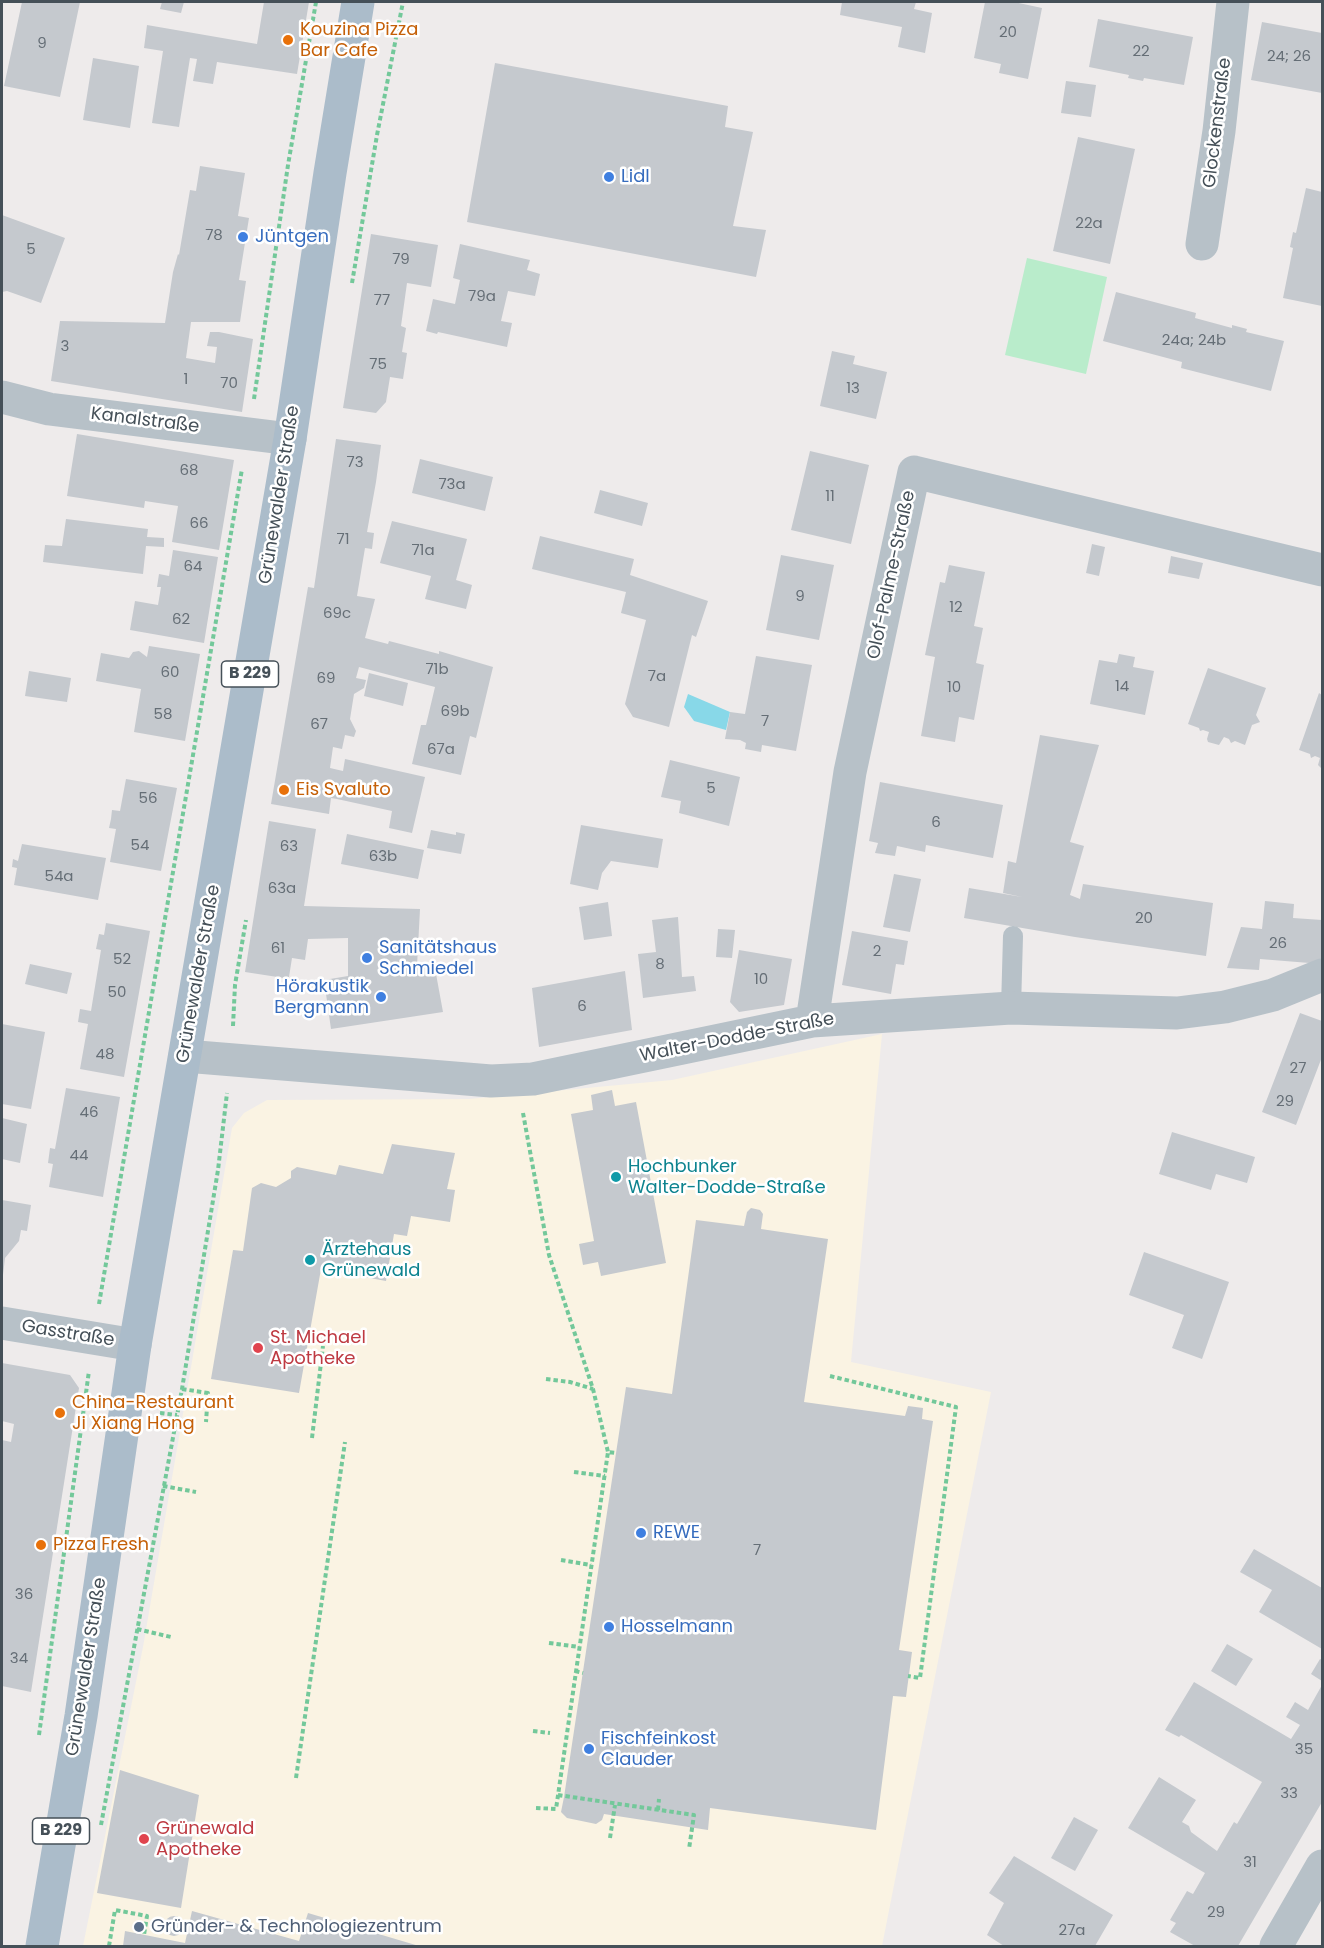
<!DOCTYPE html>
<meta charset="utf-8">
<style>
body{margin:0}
#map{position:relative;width:1324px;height:1948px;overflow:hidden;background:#eeebeb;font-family:Poppins,sans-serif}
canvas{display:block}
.frame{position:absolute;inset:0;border:3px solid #455058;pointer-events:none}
</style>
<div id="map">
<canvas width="1324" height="1948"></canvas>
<div class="frame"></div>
</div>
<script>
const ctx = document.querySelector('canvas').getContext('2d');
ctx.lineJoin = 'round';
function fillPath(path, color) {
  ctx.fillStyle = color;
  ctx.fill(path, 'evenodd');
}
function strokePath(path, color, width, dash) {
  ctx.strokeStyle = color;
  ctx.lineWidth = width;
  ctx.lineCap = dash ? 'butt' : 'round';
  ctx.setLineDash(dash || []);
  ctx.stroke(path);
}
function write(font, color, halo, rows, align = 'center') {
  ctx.font = font + ' Poppins,sans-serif';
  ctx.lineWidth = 5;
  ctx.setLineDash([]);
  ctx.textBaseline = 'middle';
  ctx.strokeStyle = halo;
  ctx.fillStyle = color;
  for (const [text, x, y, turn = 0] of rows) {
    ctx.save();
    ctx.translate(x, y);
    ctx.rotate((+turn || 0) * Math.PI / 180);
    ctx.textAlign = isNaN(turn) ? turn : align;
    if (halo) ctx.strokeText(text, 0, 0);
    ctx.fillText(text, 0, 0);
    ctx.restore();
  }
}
const commercial = new Path2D(`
 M882 1034 851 1362 991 1392 882 1946H83L143 1647 232 1128 244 1113 267 1100 469 1099 672 1080Z`);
const green = new Path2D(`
 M1027 258 1107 277 1086 374 1005 355Z`);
const water = new Path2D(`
 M688 694 730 712 726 730 694 721 684 707Z`);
const building = new Path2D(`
 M22 2H80L60 97 4 86Z
 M162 2H184L181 13 160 9Z
 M264 2H309L297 74 217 62 213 84 193 81 197 59 190 58 179 127 152 123 163 51 144 48 147 25 257 44Z
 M842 2H916L914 9 932 13 925 53 898 47 902 27 840 15Z
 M985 2H1014L1042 8 1028 79 999 73 1001 64 974 58Z
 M1098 19 1193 37 1184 85 1144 78 1143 81 1128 78 1129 75 1089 67Z
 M1262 22 1322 33V93L1251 80Z
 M93 58 139 66 130 128 83 120Z
 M495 63 728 106 725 127 753 132 733 226 766 230 756 277 467 222Z
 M1066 81 1096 85 1091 117 1061 113Z
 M1078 137 1135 149 1110 264 1053 251Z
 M200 166 245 173 238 216 249 218 239 280 246 281 240 322H191L186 358 215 363 217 347 207 346 210 332H219L253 339 242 412 51 381 60 321 165 323 173 272 178 254 179 255 190 190 196 191Z
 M1306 188 1322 192V306L1283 298 1293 248 1290 247 1293 232 1296 233Z
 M2 215 65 238 41 303 7 291 2 292Z
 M371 234 438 245 431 287 407 283 401 326 406 328 402 352 407 353 403 379 390 377 386 402 376 413 343 408Z
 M460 244 530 260 527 270 540 274 535 296 508 291 501 321 512 323 507 347 438 332 437 334 426 331 433 299 455 304 460 280 453 278Z
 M1116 292 1196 313 1195 318 1232 328V325L1247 329 1246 332 1284 341 1271 391 1181 368 1182 362 1103 341Z
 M832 351 855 356 853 364 887 372 876 419 820 406Z
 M77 434 234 460 219 550 172 542 178 506 145 501 144 508 67 496Z
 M336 439 381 445 376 482 367 532 374 533 372 549 365 548 357 596 375 599 365 638 388 644 389 641 439 654V651L493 667 476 738 470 736 461 775 412 764 421 725H426L435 687 359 667 356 678 366 680 364 688 354 694 350 719 356 731 354 737 345 735 342 749 333 747 330 768 343 771 345 759 425 777 412 833 389 828 392 811 337 799 331 798 329 814 271 804 308 587 314 588Z
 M810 451 869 465 851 544 791 530Z
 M420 459 493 477 485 511 412 493Z
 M600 490 648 503 642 526 594 513Z
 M66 519 148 529 147 537 164 538V547L146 546 143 574 43 562 45 545 62 546Z
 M392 521 467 539 456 580 472 585 466 609 425 599 431 576 380 563Z
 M540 536 634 559 630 575 708 601 696 637 692 635 669 727 633 717 625 704 646 620 621 613 626 592 532 569Z
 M1092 544 1105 547 1099 576 1086 573Z
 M173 550 218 557 204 643 130 630 135 601 158 605 161 587H157L159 574 169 576Z
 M781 555 834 565 819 640 766 630Z
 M1171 556 1203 563 1199 579 1168 573Z
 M949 565 985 572 974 626 983 628 976 663 984 665 974 720 959 717 955 742 921 736 935 657 925 655 940 582 945 583Z
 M149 646 200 654 185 741 134 732 141 689 96 681 101 653 129 658 133 652 139 651 147 657Z
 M1119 654 1135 657 1133 667 1154 671 1145 715 1090 704 1099 660 1117 663Z
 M756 656 812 665 796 751 762 745 761 752 745 749 746 743 740 740 725 739 730 712 745 714Z
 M1208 668 1266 688 1256 715 1260 722 1252 725 1245 745 1235 741 1231 743 1229 739 1224 737 1219 745 1208 742 1207 739 1209 732 1203 730 1200 731 1199 728 1188 724Z
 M29 671 71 678 67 702 25 696Z
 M369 673 408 683 403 706 364 696Z
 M1319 693 1322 695V769L1318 765 1320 758 1315 756 1311 758 1310 754 1299 750Z
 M1040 735 1099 745 1070 842 1084 846 1070 895 1080 899 1083 884 1213 903 1206 956 1075 937 964 918 969 888 1022 897 1003 893 1008 861 1016 863Z
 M670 760 740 777 729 826 679 813 681 801 661 797Z
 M126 779 177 788 161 871 110 862 116 829 109 828 111 819 112 810 120 811Z
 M880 782 1003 805 993 858 926 845 925 852 897 846 895 856 875 853 878 843 869 841Z
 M269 821 316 829 304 906 420 909 417 966 434 963 443 1012 331 1029 324 980 348 976V938L308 939 305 960 292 958 289 977 284 978 245 972Z
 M581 825 663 839 658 868 611 861 602 873 598 890 570 884Z
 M431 830 456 835V832L465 834 461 854 427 848Z
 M347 834 424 850 418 879 341 864Z
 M22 844 106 858 98 900 14 885 17 868 12 867 13 859 18 861Z
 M894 874 921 879 910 932 883 927Z
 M1265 901 1294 904 1293 918 1322 920V964L1260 959 1259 970 1227 968 1241 927 1262 929Z
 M608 902 612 936 584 940 579 907Z
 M678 917 682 977 694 976 696 991 643 998 638 954 656 952 652 920Z
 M106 923 150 931 124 1077 80 1069 88 1024 78 1022 80 1009 91 1011 101 950 96 949 99 934 104 935Z
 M718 929 735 930 732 958 716 957Z
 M852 931 908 941 904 965 896 964 891 994 842 985Z
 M739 950 792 959 784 1005 739 1012 730 1002Z
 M30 964 72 973 67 994 25 984Z
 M625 971 632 1030 539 1047 532 988Z
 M1300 1013 1322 1021V1057L1296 1125 1262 1112Z
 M2 1024 45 1032 31 1109 2 1104Z
 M66 1088 120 1097 103 1197 49 1187 53 1164 48 1163 50 1148 55 1149Z
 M612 1090 615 1106 636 1102 666 1263 601 1276 598 1262 583 1265 579 1244 594 1241 571 1114 593 1110 591 1095Z
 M2 1118 27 1124 20 1163 2 1159Z
 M1172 1132 1255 1157 1247 1183 1216 1174 1211 1190 1159 1174Z
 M392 1144 455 1153 447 1189 455 1190 450 1222 411 1216 407 1236 394 1234 386 1281 321 1269 299 1393 211 1379 233 1250 243 1251 252 1188 261 1183 276 1187 291 1178V1171L297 1167 336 1175 339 1165 383 1174Z
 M2 1200 31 1205 27 1231 21 1230 19 1241 5 1258 3 1275Z
 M751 1208 760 1210 763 1214 761 1229 828 1239 804 1402 905 1416 908 1406 923 1408 922 1419 933 1421 899 1650 912 1652 906 1697 893 1696 876 1830 710 1808 708 1830 604 1814 602 1820 596 1824 567 1818 561 1812 564 1797 626 1387 672 1394 696 1220 744 1226 747 1212Z
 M1144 1252 1229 1282 1202 1359 1172 1348 1184 1315 1129 1295Z
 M2 1363 70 1375 79 1388 31 1692 2 1686V1440L11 1442 14 1424 2 1421Z
 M1254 1549 1322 1588V1649L1259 1612 1272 1590 1240 1572Z
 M1227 1644 1253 1659 1236 1686 1211 1671Z
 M1320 1659 1322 1660V1681L1311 1674Z
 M1194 1682 1291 1739 1300 1725 1286 1717 1295 1702 1308 1710 1322 1685V1802L1238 1946H1195L1170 1932 1176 1923 1170 1920 1187 1891 1193 1894 1205 1873 1128 1828 1159 1777 1196 1800 1182 1822 1189 1826 1191 1832 1217 1851 1234 1822 1237 1824 1262 1782 1181 1735 1179 1737 1165 1730Z
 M120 1770 199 1795 181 1908 97 1893Z
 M1074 1817 1098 1830 1075 1871 1051 1858Z
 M1014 1856 1113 1915 1095 1946H1004L987 1935 1004 1903 989 1893Z
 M192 1911 299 1941 308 1913 419 1946H123L125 1931 185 1943Z
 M164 1926a10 10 0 1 1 20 0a10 10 0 1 1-20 0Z`);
const path = new Path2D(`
 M352 283 377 135 403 2
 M254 399 288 165 316 2
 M233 1026 235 985 246 920
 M523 1113 549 1255 593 1389 608 1452
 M99 1304 242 469
 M830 1376 956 1407 920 1678 908 1676
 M546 1379 570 1382 593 1389
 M182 1389 208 1393 206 1422
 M160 1413 177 1415
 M312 1438 323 1346
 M574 1472 605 1476
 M163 1486 196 1492
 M561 1560 591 1565
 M137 1629 171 1637
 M549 1643 579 1647
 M575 1671 583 1673
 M533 1731 550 1733
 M39 1735 89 1371
 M296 1778 345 1442
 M558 1795 694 1815 689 1849
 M536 1808 556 1809 608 1452 616 1453
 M658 1810 659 1799
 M101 1825 182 1389 218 1170 227 1093
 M610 1838 615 1805
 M109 1946 115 1910 147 1916 144 1935`);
const lane = new Path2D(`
 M1011 1008 1013 936`);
const street = new Path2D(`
 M1202 244 1219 131 1233 2
 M2 397 49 409 290 439
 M812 1021 850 772 914 472 1322 570
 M185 1056 491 1081 533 1079 812 1021 1011 1008 1177 1013 1225 1007 1273 995 1322 975
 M2 1323 135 1345
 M1276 1946 1322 1866`);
const primary = new Path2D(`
 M42 1946 81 1716 135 1345 290 439 330 173 358 2`);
const markers = [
 [288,40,6,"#e8710a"],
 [609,177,6,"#3f7fe0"],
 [243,237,6,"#3f7fe0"],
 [284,790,6,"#e8710a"],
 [367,958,6,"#3f7fe0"],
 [381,997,6,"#3f7fe0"],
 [616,1177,6,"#0f9aa8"],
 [310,1260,6,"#0f9aa8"],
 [258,1348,6,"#e0444e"],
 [60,1413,6,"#e8710a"],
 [641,1533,6,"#3f7fe0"],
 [41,1545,6,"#e8710a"],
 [609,1627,6,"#3f7fe0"],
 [589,1749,6,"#3f7fe0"],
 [144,1839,6,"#e0444e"],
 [139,1927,6,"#5c6f8a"]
];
const numberNames = [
 ["20",1008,33],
 ["9",42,44],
 ["22",1141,52],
 ["24; 26",1289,57],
 ["22a",1089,224],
 ["78",214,236],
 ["5",31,250],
 ["79",401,260],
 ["79a",482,297],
 ["77",382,301],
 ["24a; 24b",1194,341],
 ["3",65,347],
 ["75",378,365],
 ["1",186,380],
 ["70",229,384],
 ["13",853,389],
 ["73",355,463],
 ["68",189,471],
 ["73a",452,485],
 ["11",830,497],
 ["66",199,524],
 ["71",343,540],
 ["71a",423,551],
 ["64",193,567],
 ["9",800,597],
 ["12",956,608],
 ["69c",337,614],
 ["62",181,620],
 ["71b",437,670],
 ["60",170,673],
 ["7a",657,677],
 ["69",326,679],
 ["14",1122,687],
 ["10",954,688],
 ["69b",455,712],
 ["58",163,715],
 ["7",765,722],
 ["67",319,725],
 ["67a",441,750],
 ["5",711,789],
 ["56",148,799],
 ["6",936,823],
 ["54",140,846],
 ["63",289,847],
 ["63b",383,857],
 ["54a",59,877],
 ["63a",282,889],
 ["20",1144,919],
 ["26",1278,944],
 ["61",278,949],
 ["2",877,952],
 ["52",122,960],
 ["8",660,965],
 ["10",761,980],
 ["50",117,993],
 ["6",582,1007],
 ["48",105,1055],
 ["27",1298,1069],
 ["29",1285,1102],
 ["46",89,1113],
 ["44",79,1156],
 ["7",757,1551],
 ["36",24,1595],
 ["34",19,1659],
 ["35",1304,1750],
 ["33",1289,1794],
 ["31",1250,1863],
 ["29",1216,1913],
 ["27a",1072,1931]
];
const shields = [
 [250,674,57],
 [61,1831,57]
];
const shieldNames = [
 ["B 229",250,674],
 ["B 229",61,1831]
];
const foodNames = [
 ["Kouzina Pizza",300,30],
 ["Bar Cafe",300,51],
 ["Eis Svaluto",296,790],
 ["China-Restaurant",72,1403],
 ["Ji Xiang Hong",72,1424],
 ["Pizza Fresh",53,1545]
];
const streetNames = [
 ["Glockenstraße",1218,123,-83],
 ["Kanalstraße",145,421,7],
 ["Grünewalder Straße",280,495,-81],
 ["Olof-Palme-Straße",892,575,-78],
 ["Grünewalder Straße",199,974,-80],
 ["Walter-Dodde-Straße",737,1038,-11],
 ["Gasstraße",68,1334,9],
 ["Grünewalder Straße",87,1667,-81]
];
const shopNames = [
 ["Lidl",621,177],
 ["Jüntgen",255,237],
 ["Sanitätshaus",379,948],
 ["Schmiedel",379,969],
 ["Hörakustik",369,987,"right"],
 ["Bergmann",369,1008,"right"],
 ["REWE",653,1533],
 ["Hosselmann",621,1627],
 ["Fischfeinkost",601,1739],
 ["Clauder",601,1760]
];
const cultureNames = [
 ["Hochbunker",628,1167],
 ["Walter-Dodde-Straße",628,1188],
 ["Ärztehaus",322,1250],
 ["Grünewald",322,1271]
];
const healthNames = [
 ["St. Michael",270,1338],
 ["Apotheke",270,1359],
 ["Grünewald",156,1829],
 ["Apotheke",156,1850]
];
const serviceNames = [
 ["Gründer- & Technologiezentrum",151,1927]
];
fillPath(commercial, '#faf3e3');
fillPath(green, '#b9eccb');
fillPath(water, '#88d8e8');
fillPath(building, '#c5c9ce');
strokePath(path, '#73c89a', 4, [4.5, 3]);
strokePath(lane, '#b7c1c8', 20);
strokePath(street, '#b7c1c8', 33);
strokePath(primary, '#abbcca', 33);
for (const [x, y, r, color] of markers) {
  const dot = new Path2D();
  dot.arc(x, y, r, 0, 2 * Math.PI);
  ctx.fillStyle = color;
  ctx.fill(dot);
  strokePath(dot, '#fff', 2);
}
write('15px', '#656e76', null, numberNames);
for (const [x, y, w] of shields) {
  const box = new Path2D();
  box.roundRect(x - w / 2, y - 13, w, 26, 4.5);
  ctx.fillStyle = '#fff';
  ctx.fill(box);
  strokePath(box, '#455058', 1.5);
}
write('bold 16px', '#455058', null, shieldNames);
write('18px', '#c56008', '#fff', foodNames, 'left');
write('18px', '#455058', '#fff', streetNames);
write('18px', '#366cbe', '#fff', shopNames, 'left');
write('18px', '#0d838f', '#fff', cultureNames, 'left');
write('18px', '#be3a42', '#fff', healthNames, 'left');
write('18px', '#4e5e75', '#fff', serviceNames, 'left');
</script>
